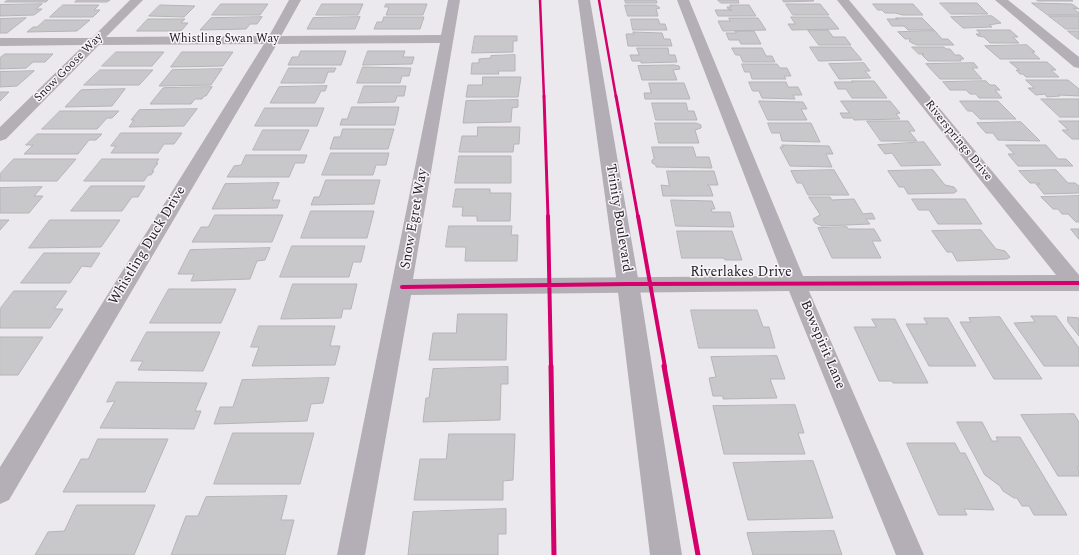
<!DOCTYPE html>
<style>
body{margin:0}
canvas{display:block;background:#ebe9ed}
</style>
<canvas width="1079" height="555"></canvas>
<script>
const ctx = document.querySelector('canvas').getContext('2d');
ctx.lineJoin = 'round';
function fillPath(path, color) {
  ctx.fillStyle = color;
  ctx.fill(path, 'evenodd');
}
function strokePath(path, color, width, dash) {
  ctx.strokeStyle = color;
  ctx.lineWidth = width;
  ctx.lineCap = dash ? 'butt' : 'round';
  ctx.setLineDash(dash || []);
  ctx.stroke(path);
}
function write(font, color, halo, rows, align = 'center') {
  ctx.font = font + ' Spectral,serif';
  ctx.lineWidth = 3;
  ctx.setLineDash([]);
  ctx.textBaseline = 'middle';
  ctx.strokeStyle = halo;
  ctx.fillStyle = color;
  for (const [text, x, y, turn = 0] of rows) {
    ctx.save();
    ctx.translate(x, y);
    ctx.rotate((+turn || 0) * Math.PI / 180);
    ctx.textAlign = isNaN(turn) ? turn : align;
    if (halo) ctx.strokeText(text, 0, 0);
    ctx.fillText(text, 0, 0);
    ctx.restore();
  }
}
const building = new Path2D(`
 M8 0H48L46 2H5Z
 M77 0H110L107 2H75Z
 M625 0H656L657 3H626Z
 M718 0H738L739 3H721Z
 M783 0H813L814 1 784 2Z
 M1037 0H1071L1073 1H1038Z
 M940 3H977L988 14H951Z
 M1032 3 1072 4 1079 9 1073 8 1079 13V15H1048Z
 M42 4 36 9H42L34 15 0 16V5Z
 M221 4H268L260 15H212Z
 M322 4H363L358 15H316Z
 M386 4H427L423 15H386L389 7H385Z
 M786 4H820L829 15H793Z
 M873 4H913L923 15H903L895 13H885L882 10H878Z
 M63 5H99L94 10H100L93 17H50Z
 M160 5 195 6 184 17 149 16Z
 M625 5H656L660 8 656 9 658 16H628Z
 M730 5H749L756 16H718L715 10H732L728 9 727 7H731Z
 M992 16 1001 23 989 25 992 27 963 28 951 17Z
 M1049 16H1079V29H1066Z
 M262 17 257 24H250L246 29 200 30 211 18Z
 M360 17 355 29H307L313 18Z
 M384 17H424L420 29H374L377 22H382Z
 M791 17H829L839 29 792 30 788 24H795Z
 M26 18 7 33H0V19Z
 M729 18H758L766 30 723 31 718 21H730Z
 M896 18H922L934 30H908L904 26H892L887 19H898Z
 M148 19H185L181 23H188L181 31H137Z
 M631 19H658L660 24H665L667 30H633Z
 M45 20H90L77 31 27 32 33 27H37Z
 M808 30H828L833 37H845L851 45H819Z
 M977 30H1010L1018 37H1013L1019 43H990L984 37 978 36 976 34H980Z
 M735 31H754L761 44H741L739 40H729L726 33H736Z
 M935 31 942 39H948L954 45H917L912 43 909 41 911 39H905L898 32Z
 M1068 31H1079V39H1078Z
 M633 32 662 33 664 39H670L672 46H628L626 34H634Z
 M475 36H517V41H513V52L472 53Z
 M1027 45 1035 52H1032L1040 59H1000L985 46Z
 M810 47H851L862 60 819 61Z
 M912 47H944L946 49H950L955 55H960L964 59H960L961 61H928L922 55 924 54H919Z
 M637 48H668L669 55H675L677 62 641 63V61H632L630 55H639Z
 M732 48H762L766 56H772L775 62H743L740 55H736Z
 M301 51H346L341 65H288L292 57H298Z
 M368 51H405L403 57H414L412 64 363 65Z
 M116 52H164L152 66H102Z
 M182 52H233L223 66 171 67Z
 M5 54H53L45 62H33L26 68 0 69V58Z
 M515 55V71H498L499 74H471L472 63H479V59L491 58V56Z
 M1010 62H1047L1056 70H1051L1059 77H1026L1023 74H1020L1016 70H1019Z
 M864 63 870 71H865L871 78 839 79 829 64Z
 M974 63 978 68H972L982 79H940L926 64Z
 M742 64H777L780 68H787L791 76H784L786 79H752L750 72H745Z
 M674 65 679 66 680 69 673 70 677 80H642L638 66Z
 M363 67 411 68 409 76H402L400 83H357Z
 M289 68H336L334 72H328L324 83H281Z
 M222 69 211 85 159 86 172 70Z
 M100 70H153L139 85H84Z
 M34 71 17 86 0 87V72Z
 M483 77H521L518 97H466L468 85H482Z
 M1026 80H1068L1079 89V96L1059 95 1060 96 1047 97 1045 94 1036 95 1028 88H1034Z
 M852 81H874L887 98H852L846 89H838L834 82H853Z
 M986 81 990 85H995L1000 90H995L1002 98H979L976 94H970L966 90H950L943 82Z
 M749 82H786L788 87H798L802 95H793L795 99 762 98 759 91H753Z
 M649 83H684L690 99H645L644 93H651Z
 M327 86 325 91H321L315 103H270L279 87Z
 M364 86H406L404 96H397L395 102 358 103Z
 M212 87 206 96H204L202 99H195L191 104H150L163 88Z
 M125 89 112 106 65 107 81 90Z
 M0 92H9L0 101Z
 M1041 99H1079V117H1060Z
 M518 100V107L512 108 511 122 463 123 466 101Z
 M759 101 803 102 807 109H801L807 120H768Z
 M841 101H890L900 113 896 114 900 119 854 120 853 118H843L840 113H849Z
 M960 101H998L1016 119H980L972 111H968Z
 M652 103H686L688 111H694L697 120H656Z
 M352 107H399L395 125H340L342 119H347Z
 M265 108H324L317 126H255Z
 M197 109 184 126 129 127 134 120H131L139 110Z
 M60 111H119L112 118H107L97 129H42Z
 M867 121H908L915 131H909L917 141H881Z
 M1059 121H1079V139H1072L1062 130H1068Z
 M1021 122 1040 141 998 140 993 133H986L977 123Z
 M655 123H696L701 125V128L695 130 699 143H659Z
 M768 123H811L820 142 782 141 780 133H772Z
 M478 127H520L519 144H514L513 152H459L462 136H477Z
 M343 129H394L388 149H330L334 137H340Z
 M263 130H309L300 150H253Z
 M121 133H182L174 144H164L158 153H111L116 146H111Z
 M37 134H102L96 140H89L78 154H24L33 145H26Z
 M924 142 941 165 901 166 892 153 885 154 878 145Z
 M782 145 829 146 833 154H826L832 167 790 166 780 147H783Z
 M1006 145H1046L1058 159H1066L1073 166H1018L1008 154H1014Z
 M652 147H693L696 157H709L712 168 656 167V165L652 163V160L654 159Z
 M331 153H389L386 165H376L373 175H322Z
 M246 155H307L304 163H295L289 177H227L234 166 241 165Z
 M459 156H511V183H455Z
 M14 159H76L57 181H0V174Z
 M102 159H159L156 163H158L152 171H154L151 175H148L144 181H84Z
 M834 170 849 195H808L802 183H797L791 171Z
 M933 170 945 185 954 187 957 191 954 193 908 194 904 187H899L888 171Z
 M1056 170 1068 183H1075L1079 186V193L1044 194 1036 184H1040L1038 183H1030L1019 171Z
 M667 171H714L718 185H707L710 187 713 196H663L661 185 669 186Z
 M326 180H380L374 204 311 205 314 197H319Z
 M279 183 272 200H280L277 208 212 209 225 184Z
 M91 186H145L138 197H132L122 211H71Z
 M42 187 34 196H43L29 213H0V188Z
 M456 189H490V193H511L510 221H477V216H462L463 207H453Z
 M1079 196V222H1076L1068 214H1062L1058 209H1053L1041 197Z
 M809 197H830L832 200 854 199 863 214 872 213 875 219H866L870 224 822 226 815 223 813 219 820 215Z
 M912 199H965L982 224H938L929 210H919Z
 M671 200 712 201 715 209H711L712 212H730L734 227 676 226Z
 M311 211H374L367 238H301Z
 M215 215H283L272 242H192L201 227H208Z
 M0 220H9L0 230Z
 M50 220H120L101 247 29 248Z
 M449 226H512L511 235H518L517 261H465L466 247H446Z
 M847 227 848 229H874L881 241H872L881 258H832L818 228Z
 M1071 229H1079V239Z
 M981 230 996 249 1005 251 1010 257 1007 259 957 261 952 252H947L932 231Z
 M677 231H732L742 260H725L724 258H682Z
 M292 246H365L361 262H353L349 277H280Z
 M270 248 265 260 257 261 250 279 191 281 194 274H178L190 250Z
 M44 253H100L91 267 82 266 70 283H21Z
 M293 284H357L351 309H343L341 318 281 319Z
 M169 289H236L221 323H150Z
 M14 291H67L54 309H63L50 328H0V309Z
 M691 310H757L763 327H769L775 348H699Z
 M458 314H507L506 360H429L433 333H456Z
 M1031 316H1056L1079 348V366H1044L1014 323 1035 322Z
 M1000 317 1042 379H994L960 322H971L969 318Z
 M1068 317 1079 318V336L1068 322Z
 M924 318H948L976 366H929L906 324H927Z
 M872 319H895L928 383H893L892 381H879L854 327H876Z
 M259 326H335L330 346H340L335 365 252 366 259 347H251Z
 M147 332H220L203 371 138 370 143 361H131Z
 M0 337H43L18 375H0Z
 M777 356 785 379H770L777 398 723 399V396H713L709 378 716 377 711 357Z
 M508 367V384H501L500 420 423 422 426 398H429L433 369Z
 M329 378 323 403 311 404 307 421 214 424 220 407H233L242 380Z
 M117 382 207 383 195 411H201L194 429 100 428 115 401 107 402Z
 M795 405 804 433H798L805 454H724L713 406Z
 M1074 414 1079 422V467H1077L1079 470V476H1058L1021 415Z
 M957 422H982L992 441H998L996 437H1020L1067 515H1034L1029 506H1022L1017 498H1014L1003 491 1000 486 985 475Z
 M233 433H314L300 484H214Z
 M449 434H515L513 480 503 481V500H414L420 459H446Z
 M98 439H168L145 492H63L81 459H88Z
 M907 443H955L960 453H965L994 510 964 509 967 515H939Z
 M813 461 833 518 748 520 733 463Z
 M287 496 281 520H294L285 555H171L186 516H198L206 497Z
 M77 505H155L134 555H35L48 532 64 531Z
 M506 509V534H498V555H408L413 512Z
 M834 531 842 555H753L747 533Z`);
const street = new Path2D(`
 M130 0H143L106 37 269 36 289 0H301L281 36 441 35 448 0H460L413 279 783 276 677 0H689L803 276 1056 275 837 0H849L1079 275V291H809L924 555H896L789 291 411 295 365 555H337L440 43 277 44 9 500 0 504V467L264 44 99 45 6 139 0 141V127L84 45 0 46V38H92Z
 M995 0H1008L1079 57V68L1074 67Z`);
const secondary = new Path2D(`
 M578 0H590L639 284 682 555H650L617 284Z`);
const cyclewayFar3 = new Path2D(`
 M540 0 544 97
 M599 0 616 97`);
const cyclewayFar2 = new Path2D(`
 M544 96 548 217
 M616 96 638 217`);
const cyclewayFar1 = new Path2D(`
 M548 216 551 367
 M638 216 665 367
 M402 287 628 284 1079 283`);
const cycleway = new Path2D(`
 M551 366 554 555
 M664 366 698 555`);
const farStreetnames = [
 ["Whistling Swan Way",224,40],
 ["Snow Goose Way",69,68,-45],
 ["Riversprings Drive",958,141,51]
];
const streetNames = [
 ["Trinity Boulevard",618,218,81],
 ["Snow Egret Way",415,219,-80],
 ["Whistling Duck Drive",148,246,-59],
 ["Riverlakes Drive",741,273],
 ["Bowspirit Lane",822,345,67]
];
fillPath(building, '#c8c7ca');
strokePath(building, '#b6b4b7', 1);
fillPath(street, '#b4afb6');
fillPath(secondary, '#b3aeb5');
strokePath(cyclewayFar3, '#d6006c', 2.5);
strokePath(cyclewayFar2, '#d6006c', 3);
strokePath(cyclewayFar1, '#d6006c', 4);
strokePath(cycleway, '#d6006c', 5);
write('12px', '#242325', '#f9f5fb', farStreetnames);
write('14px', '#242325', '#f9f5fb', streetNames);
</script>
